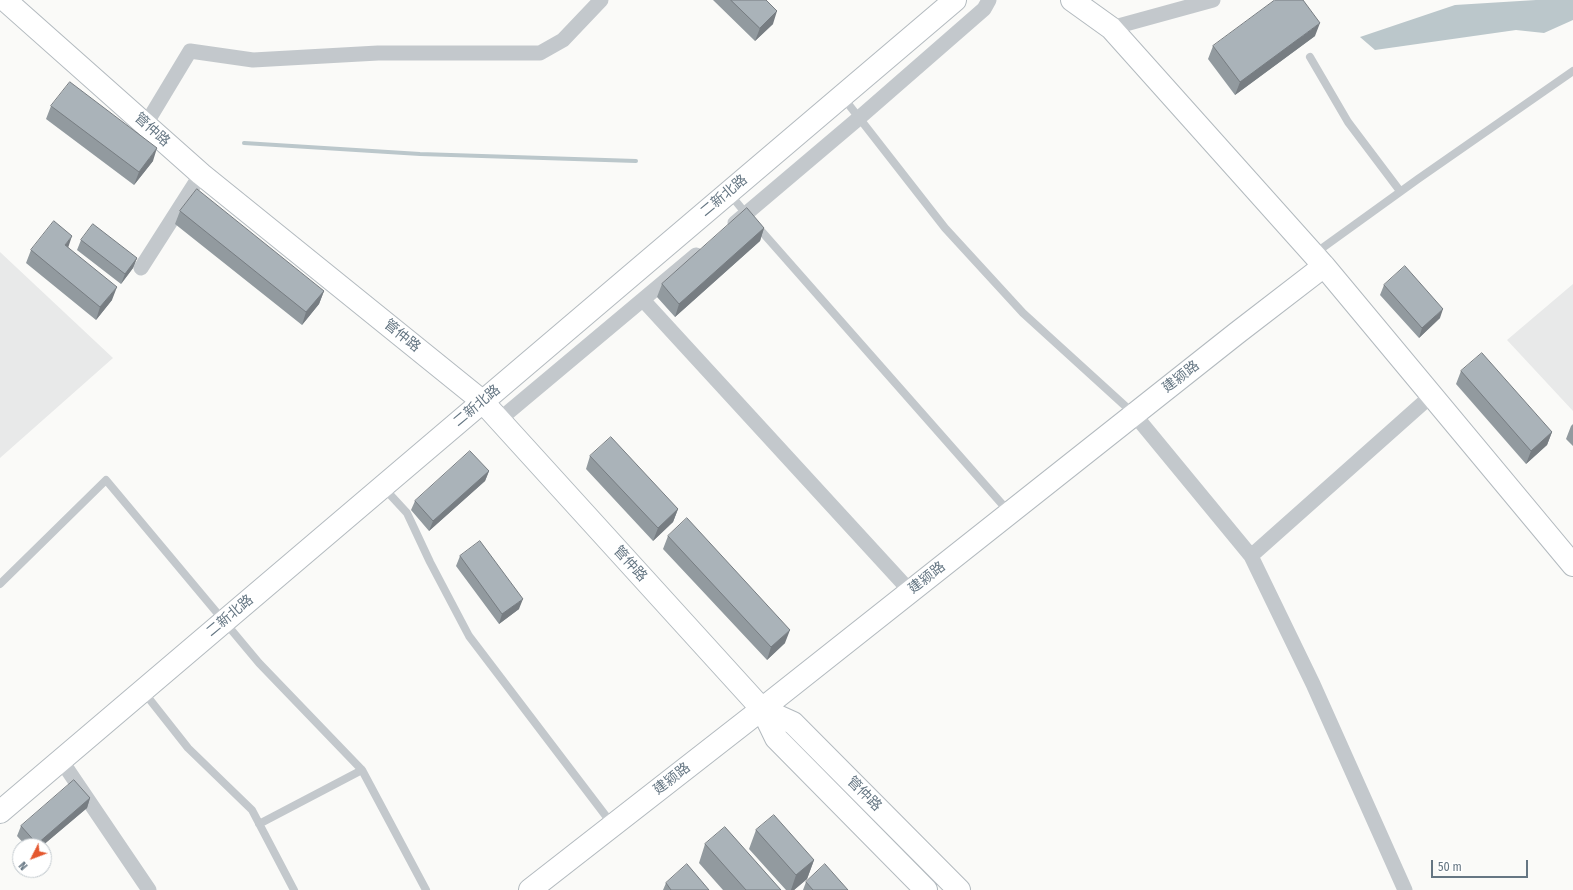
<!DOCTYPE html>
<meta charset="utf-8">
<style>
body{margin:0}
#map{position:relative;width:1573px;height:890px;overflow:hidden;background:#fafaf8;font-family:"Fira Sans Condensed",sans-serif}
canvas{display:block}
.north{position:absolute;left:12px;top:838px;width:40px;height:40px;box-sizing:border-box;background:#fff;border:1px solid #c1c8cd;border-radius:50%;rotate:228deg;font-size:11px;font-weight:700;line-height:16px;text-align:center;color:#657683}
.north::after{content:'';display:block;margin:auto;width:14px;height:18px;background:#e4572e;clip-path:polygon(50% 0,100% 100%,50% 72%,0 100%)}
.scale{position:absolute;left:1431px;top:860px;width:97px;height:18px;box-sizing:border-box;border:2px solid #657683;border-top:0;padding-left:5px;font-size:12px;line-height:14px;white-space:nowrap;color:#657683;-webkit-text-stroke:3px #fff;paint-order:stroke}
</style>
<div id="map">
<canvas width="1573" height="890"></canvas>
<div class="north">N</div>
<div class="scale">50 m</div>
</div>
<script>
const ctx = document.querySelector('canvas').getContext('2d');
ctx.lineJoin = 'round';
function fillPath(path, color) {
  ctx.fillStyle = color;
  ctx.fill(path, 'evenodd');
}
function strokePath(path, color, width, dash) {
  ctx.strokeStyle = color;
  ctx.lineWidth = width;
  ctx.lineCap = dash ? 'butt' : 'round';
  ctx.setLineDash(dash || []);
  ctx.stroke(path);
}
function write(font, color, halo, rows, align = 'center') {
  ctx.font = font + ' "Fira Sans Condensed","Noto Sans SC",sans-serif';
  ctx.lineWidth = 4;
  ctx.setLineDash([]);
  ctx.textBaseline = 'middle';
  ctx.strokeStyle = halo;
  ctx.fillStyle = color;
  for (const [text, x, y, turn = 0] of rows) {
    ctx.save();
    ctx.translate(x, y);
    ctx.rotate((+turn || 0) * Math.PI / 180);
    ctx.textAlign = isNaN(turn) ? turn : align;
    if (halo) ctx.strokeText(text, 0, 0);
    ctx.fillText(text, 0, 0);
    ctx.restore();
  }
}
const built = new Path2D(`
 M0 252 113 358 0 458Z
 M1573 284V411L1507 340Z`);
const water = new Path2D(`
 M1536 0H1573V20L1544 33 1516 30 1375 50 1360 37 1455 5Z`);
const stream = new Path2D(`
 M244 143 420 154 636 161`);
const lane = new Path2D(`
 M1310 57 1348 122 1400 191
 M842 96 945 228 1023 313 1134 414
 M729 193 747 215
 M756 225 1009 512
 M1314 254 1418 179 1573 71
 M383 487 407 513 430 562 469 636 612 824
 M0 584 106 480 259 663 362 770 426 890
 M143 691 188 748 252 810 294 890
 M259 824 362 770`);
const street = new Path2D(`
 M1111 28 1213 0
 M146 124 190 51 253 60 378 53H540L563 40 601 0
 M735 223 859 118 984 9 989 0
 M141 268 201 174
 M643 300 910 591
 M1134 414 1251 556 1313 684 1405 890
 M499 420 696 255
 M1251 556 1432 395
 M61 760 149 890`);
const secondary = new Path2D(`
 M5 0 201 174 482 401 762 709
 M1072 0 1111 28 1324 266 1573 565
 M0 812 955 0
 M530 890 762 709 1237 333 1324 266
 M926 890 776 738 762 709 793 723 959 890`);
const wall = new Path2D(`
 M713 0H766L773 24 755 41Z
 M1315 36 1235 95 1208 59 1213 46Z
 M51 106 153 161 134 185 46 119Z
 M180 211 324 291 319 304 302 325 175 224Z
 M764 228 760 241 675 317 657 297 662 284Z
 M81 240 137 258 133 268 121 284 77 250Z
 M68 247 112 300 96 320 26 263 31 250Z
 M1384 285 1440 318 1419 338 1380 295Z
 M1461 371 1552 432 1547 445 1526 464 1456 384Z
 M1573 424V446L1566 439 1571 426Z
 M590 456 678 509 673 522 653 541 586 469Z
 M489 471 485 481 429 531 411 510 415 501Z
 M668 536 785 643 767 660 663 549Z
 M460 556 519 609 499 624 456 566Z
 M90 798 87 808 42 846H26L17 836 21 826Z
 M756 830 814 860 807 879 794 890H786L749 849Z
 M705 844 780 890H723L699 863Z
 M806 882 848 890H803Z
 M666 883 709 890H663Z`);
const shadedWall = new Path2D(`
 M777 11 773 24 755 41 760 28Z
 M1320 23 1315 36 1235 95 1240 82Z
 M157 148 153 161 134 185 139 172Z
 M764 228 760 241 675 317 679 304Z
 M72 236 68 248 65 245Z
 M137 258 133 268 121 284 125 274Z
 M117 287 112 300 96 320 100 307Z
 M324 291 319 304 302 325 306 312Z
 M1443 309 1440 318 1419 338 1422 328Z
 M1552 432 1547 445 1526 464 1531 451Z
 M489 471 485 481 429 531 433 521Z
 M678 509 673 522 653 541 658 528Z
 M523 599 519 609 499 624 502 614Z
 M790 630 785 643 767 660 771 647Z
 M90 798 87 808 42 846H36L37 844Z
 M814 860 807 879 794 890H791L796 875Z`);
const building = new Path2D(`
 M731 0H766L777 11 760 28Z
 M1275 0H1303L1320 23 1240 82 1213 46Z
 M70 82 157 148 139 172 51 106Z
 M197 189 324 291 306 312 180 211Z
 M747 208 764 228 679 304 662 284Z
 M54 221 72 236 65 245 117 287 100 307 31 250Z
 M93 224 137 258 125 274 81 240Z
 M1405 266 1443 309 1422 328 1384 285Z
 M1482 353 1552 432 1531 451 1461 371Z
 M611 437 678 509 658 528 590 456Z
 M470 451 489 471 433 521 415 501Z
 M687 518 790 630 771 647 668 536Z
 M480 541 523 599 502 614 460 556Z
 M74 780 90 798 37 844 21 826Z
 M774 815 814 860 796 875 756 830Z
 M725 827 781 890H746L705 844Z
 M687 864 709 890H671L666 883Z
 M825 864 848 890H813L806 882Z`);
const streetNames = [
 ["管仲路",152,130,42],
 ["二新北路",724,196,-40],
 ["管仲路",402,336,39],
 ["建颍路",1181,377,-38],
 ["二新北路",477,406,-40],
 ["管仲路",630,564,48],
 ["建颍路",927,578,-38],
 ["二新北路",230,616,-40],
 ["建颍路",672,779,-38],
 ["管仲路",864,794,45]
];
fillPath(built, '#e8e9e9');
fillPath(water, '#bbc7cb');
strokePath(stream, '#bbc7cb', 4);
strokePath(secondary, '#b3babf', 24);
strokePath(lane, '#c3c8cc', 8);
strokePath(street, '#c3c8cc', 15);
strokePath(secondary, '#fff', 22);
fillPath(wall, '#929a9f');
fillPath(shadedWall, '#777d82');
fillPath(building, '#aab3b9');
strokePath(building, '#777d82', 1);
write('14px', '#657683', '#fff', streetNames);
</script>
